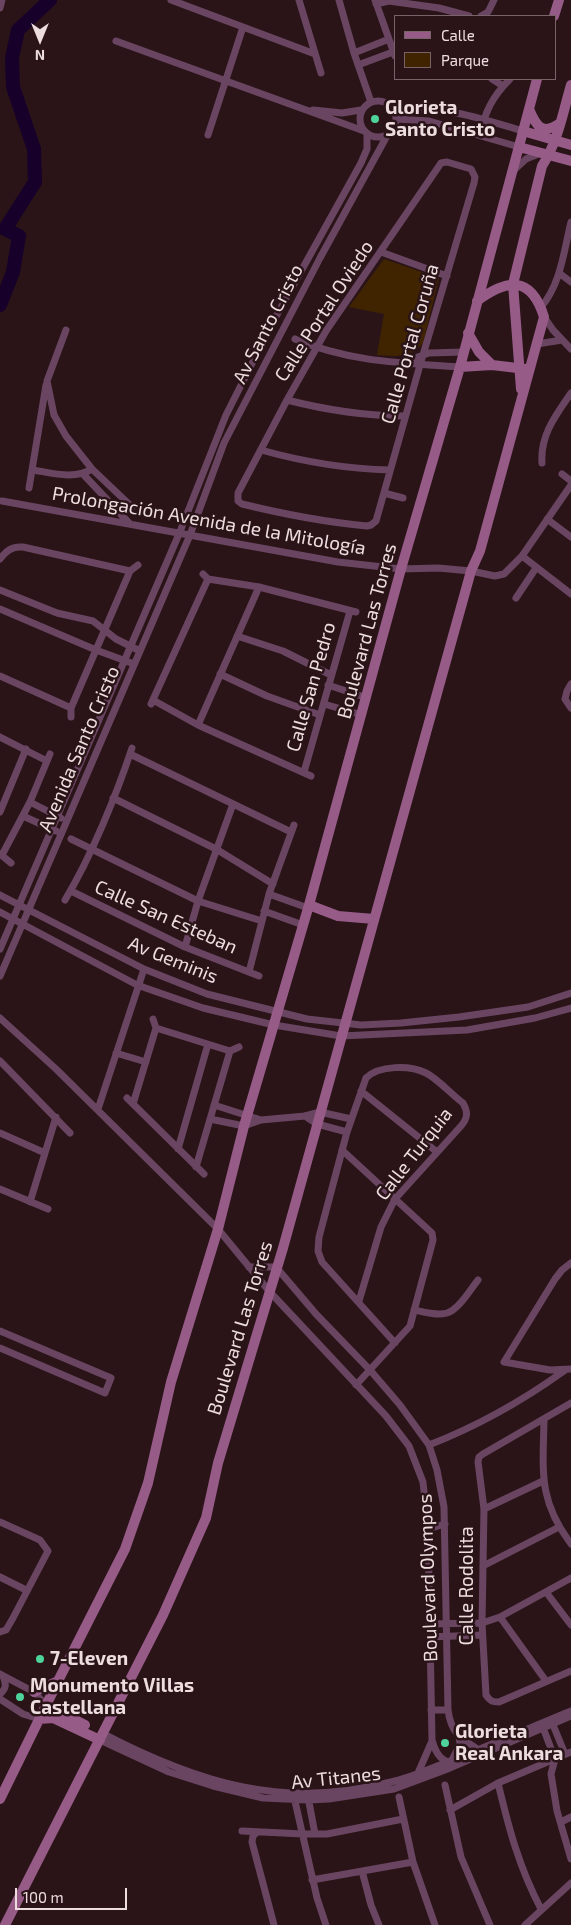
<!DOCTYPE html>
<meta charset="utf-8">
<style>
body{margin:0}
#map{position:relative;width:571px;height:1925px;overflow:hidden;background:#2a1418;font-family:"Exo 2",sans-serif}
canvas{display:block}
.legend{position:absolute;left:394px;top:15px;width:162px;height:65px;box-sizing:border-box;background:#2a1418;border:1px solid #786468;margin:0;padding:6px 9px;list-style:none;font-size:15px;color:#eddddf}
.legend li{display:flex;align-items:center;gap:10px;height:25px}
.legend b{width:25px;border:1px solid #786468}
.north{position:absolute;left:15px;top:15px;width:50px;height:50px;-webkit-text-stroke:4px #2a1418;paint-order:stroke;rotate:180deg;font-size:14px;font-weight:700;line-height:20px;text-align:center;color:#eddddf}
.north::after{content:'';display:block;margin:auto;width:18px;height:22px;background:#eddddf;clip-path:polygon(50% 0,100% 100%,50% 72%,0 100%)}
.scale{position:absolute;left:15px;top:1888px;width:112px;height:22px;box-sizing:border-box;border:2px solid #eddddf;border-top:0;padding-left:6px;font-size:15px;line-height:18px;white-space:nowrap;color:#eddddf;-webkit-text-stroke:4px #2a1418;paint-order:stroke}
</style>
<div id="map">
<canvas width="571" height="1925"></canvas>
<ul class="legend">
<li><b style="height:6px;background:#975b88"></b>Calle</li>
<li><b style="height:14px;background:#402400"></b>Parque</li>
</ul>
<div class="north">N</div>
<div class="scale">100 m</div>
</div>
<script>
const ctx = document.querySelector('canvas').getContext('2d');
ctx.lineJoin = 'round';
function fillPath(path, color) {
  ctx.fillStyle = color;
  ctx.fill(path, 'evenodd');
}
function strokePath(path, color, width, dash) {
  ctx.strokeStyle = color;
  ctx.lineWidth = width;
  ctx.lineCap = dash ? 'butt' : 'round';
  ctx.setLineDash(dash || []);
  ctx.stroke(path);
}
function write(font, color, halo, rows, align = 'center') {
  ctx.font = font + ' "Exo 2",sans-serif';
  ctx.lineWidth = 5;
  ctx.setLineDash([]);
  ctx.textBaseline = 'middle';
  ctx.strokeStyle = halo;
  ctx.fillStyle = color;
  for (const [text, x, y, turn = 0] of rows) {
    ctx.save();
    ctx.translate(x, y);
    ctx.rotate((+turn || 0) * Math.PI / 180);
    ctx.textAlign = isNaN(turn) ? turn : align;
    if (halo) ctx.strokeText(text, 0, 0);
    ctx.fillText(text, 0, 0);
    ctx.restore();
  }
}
const green = new Path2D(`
 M384 259 439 278 423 343C411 359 395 356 377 355L384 314 349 307Z`);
const river = new Path2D(`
 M0 305 13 272 19 236 5 229 35 182 34 149 13 87 12 58 18 30 50 0`);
const street = new Path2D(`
 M171 0 315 54
 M299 0 321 73
 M339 0 354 53 371 102
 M375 0 395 56
 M376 4 389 1 439 8 469 16
 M0 8 2 0
 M481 16 488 12 494 0
 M116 41 364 131
 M354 53 389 39
 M358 65 393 52
 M492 79 503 86
 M360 119a18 18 0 1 1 36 0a18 18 0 1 1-36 0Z
 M313 110 342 113 361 110
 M394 111C442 104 478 118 523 131
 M396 119 429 121 519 147
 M208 135 243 27
 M480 135C485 111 493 96 510 79
 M447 162 471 169 475 177 474 183 420 365 376 521 371 525 367 526C324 522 283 514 242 504L238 501V493L287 400 326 331 439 166 441 163Z
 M513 171 526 159 541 153
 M381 252 447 276
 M559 273 571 282
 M541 307C561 284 564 250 571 222
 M544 317 553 330 571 349
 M66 330 47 381 54 415 66 436 92 469 132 507
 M295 339C349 362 402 363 460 367
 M537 344 562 340
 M404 362 429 353 464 352
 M287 400C326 410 365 416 405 416
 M261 450C304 462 346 469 390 470
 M542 463C540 435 556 415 571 393
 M33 470C52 473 75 480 92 469
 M83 474 130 524
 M562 474 571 481
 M29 488 46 385
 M384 493 403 498
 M2 501 338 562 401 569 438 568 471 571 495 576 504 574 522 556 571 485
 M547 519 571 537
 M522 556 571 594
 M0 559C6 551 12 546 23 547L130 571
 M203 574 208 579 259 587 356 612
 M0 590 57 613 93 621 116 639 140 651
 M516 598 536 568
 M0 609 96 650 134 664
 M237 636 283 651 331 675
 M220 674 267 696 320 715
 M0 676 71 708
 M571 684 567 691 565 699 571 708
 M328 685 367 698
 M153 700 198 725 311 776
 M151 704 208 579
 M324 704 362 715
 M71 717V708L130 571 138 565
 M198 725 259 587
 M0 737 47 761
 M130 754 291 832
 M304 772 350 611
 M113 798 216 849 273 884
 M30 802 61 818
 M0 812 26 749
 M23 816 56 831
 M71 839 198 901 262 921
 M0 854 11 863
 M2 855 30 802 50 754
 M71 891 185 947 259 976
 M269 894 308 908
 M0 895 144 969 207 994 307 1019 361 1025 401 1023 459 1017 528 1007 571 993
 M65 900C91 857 116 796 132 748
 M264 911 303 925
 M0 912 137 985 203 1008 274 1025 341 1036 467 1030 535 1018 571 1008
 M185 947 198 901 233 804
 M0 949 179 534 226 415 274 320 361 163 367 149V134
 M249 972 269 894 294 825
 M0 976 190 535 224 443 320 258 388 134
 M0 1018 56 1069 218 1229 269 1291 386 1416 409 1446 423 1482 428 1529 432 1740C436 1755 442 1763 458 1764
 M156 1028 230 1051
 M116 1053 146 1062
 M0 1061 70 1133
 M361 1091 437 1152
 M127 1098 204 1174
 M133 1104 156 1028 153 1019
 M214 1105 261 1120
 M98 1109 144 969
 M305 1116 317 1124 347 1132
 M210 1119 244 1126 261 1120 305 1116 320 1112 351 1119
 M0 1133 45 1153
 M178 1149 208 1044
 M342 1150 432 1233 433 1240 410 1326 356 1385
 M196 1167 230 1051 239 1047
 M0 1189 48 1209
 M30 1202 56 1117
 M571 1263 562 1270 555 1279 504 1362 550 1370 571 1369
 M249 1267H276L316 1314 370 1370 400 1405 429 1445 437 1470 444 1507 448 1710C451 1733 460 1738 479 1750
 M359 1301 381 1227 395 1199 461 1126C468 1118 468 1112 463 1103 452 1095 438 1079 426 1073 410 1065 379 1065 366 1078L347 1132 319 1237 318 1251 322 1262 395 1343
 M414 1310C424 1312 437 1316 447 1313 459 1309 470 1290 478 1280
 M0 1331 111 1378 105 1393 0 1348
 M571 1403 483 1454 479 1457 478 1462 484 1509 482 1623 486 1695C490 1701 492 1702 499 1702L571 1671
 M544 1420C543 1472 538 1500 571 1544
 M429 1445C478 1426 522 1401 564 1371
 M484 1509 543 1481
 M0 1522 40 1540 48 1551 13 1618 6 1630 0 1632
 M428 1529 445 1524
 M483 1566 559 1527
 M0 1577 26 1590
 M546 1592 571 1625
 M500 1617 546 1681
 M429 1624 482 1623 500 1617 571 1578
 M429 1637 482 1635
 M0 1674 34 1692 46 1705
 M0 1694C7 1688 6 1684 3 1676
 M0 1699 23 1714 39 1719
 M431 1710H448
 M551 1720 565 1754
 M542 1725 555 1759 551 1774 557 1811 571 1859
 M104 1734C198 1783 285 1810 391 1782 410 1778 427 1770 445 1763 487 1747 529 1728 571 1711
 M100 1740 169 1772 213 1786 263 1798 308 1800 329 1799 394 1789 445 1770 571 1716
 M452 1760 460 1744 459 1736
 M418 1773 432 1741
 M498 1783C509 1829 519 1867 541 1909
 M445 1785 461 1857 490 1925
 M294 1797 317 1898 326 1925
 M308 1797 315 1834
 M450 1810 498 1783 571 1752
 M561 1822 571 1817
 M242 1831 303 1834H327L403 1819
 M257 1832 253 1836 252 1842 274 1925
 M413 1862 435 1925
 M362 1871 371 1905 379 1925
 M312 1880 413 1862 399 1797
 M525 1925 571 1883`);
const secondary = new Path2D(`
 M554 16 559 0
 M529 109C536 126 542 136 560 123
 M523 131 571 145
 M519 147 571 161
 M468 333 479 352 492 365
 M460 367 492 365 526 369
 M521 389 513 284 542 166C558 142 563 112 571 85
 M309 905 338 916 374 919
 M34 1692 58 1681 125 1549 148 1483 171 1382 218 1229 244 1126 309 905 401 569 460 367 537 79
 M46 1705 85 1725
 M39 1719 53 1718 100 1740
 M0 1799 58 1681
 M5 1925 163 1615 206 1518 218 1463 283 1248 471 571 480 551 544 317C531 275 507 279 477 301`);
const markers = [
 [375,119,5,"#4ed39a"],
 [40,1659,5,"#4ed39a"],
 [20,1697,5,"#4ed39a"],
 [445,1743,5,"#4ed39a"]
];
const poiNames = [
 ["Glorieta",385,108],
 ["Santo Cristo",385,130],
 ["7-Eleven",50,1659],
 ["Monumento Villas",30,1686],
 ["Castellana",30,1708],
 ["Glorieta",455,1732],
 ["Real Ankara",455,1754]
];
const streetNames = [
 ["Calle Portal Oviedo",324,311,-57],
 ["Av Santo Cristo",268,324,-63],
 ["Calle Portal Coruña",410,344,-74],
 ["Prolongación Avenida de la Mitología",209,521,10],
 ["Boulevard Las Torres",367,631,-75],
 ["Calle San Pedro",311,687,-74],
 ["Avenida Santo Cristo",79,749,-67],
 ["Calle San Esteban",166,917,24],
 ["Av Geminis",173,960,22],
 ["Calle Turquia",414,1154,-52],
 ["Boulevard Las Torres",240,1328,-73],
 ["Boulevard Olympos",428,1578,-92],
 ["Calle Rodolita",467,1586,-90],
 ["Av Titanes",336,1778,-6]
];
fillPath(green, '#402400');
strokePath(river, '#17002a', 14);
strokePath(street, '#6a4561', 7);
strokePath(secondary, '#975b88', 10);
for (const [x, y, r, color] of markers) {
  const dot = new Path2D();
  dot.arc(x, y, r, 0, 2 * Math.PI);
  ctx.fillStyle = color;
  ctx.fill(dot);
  strokePath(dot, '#2a1418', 2);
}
write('bold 19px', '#eddddf', '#2a1418', poiNames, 'left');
write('19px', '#eddddf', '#2a1418', streetNames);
</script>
